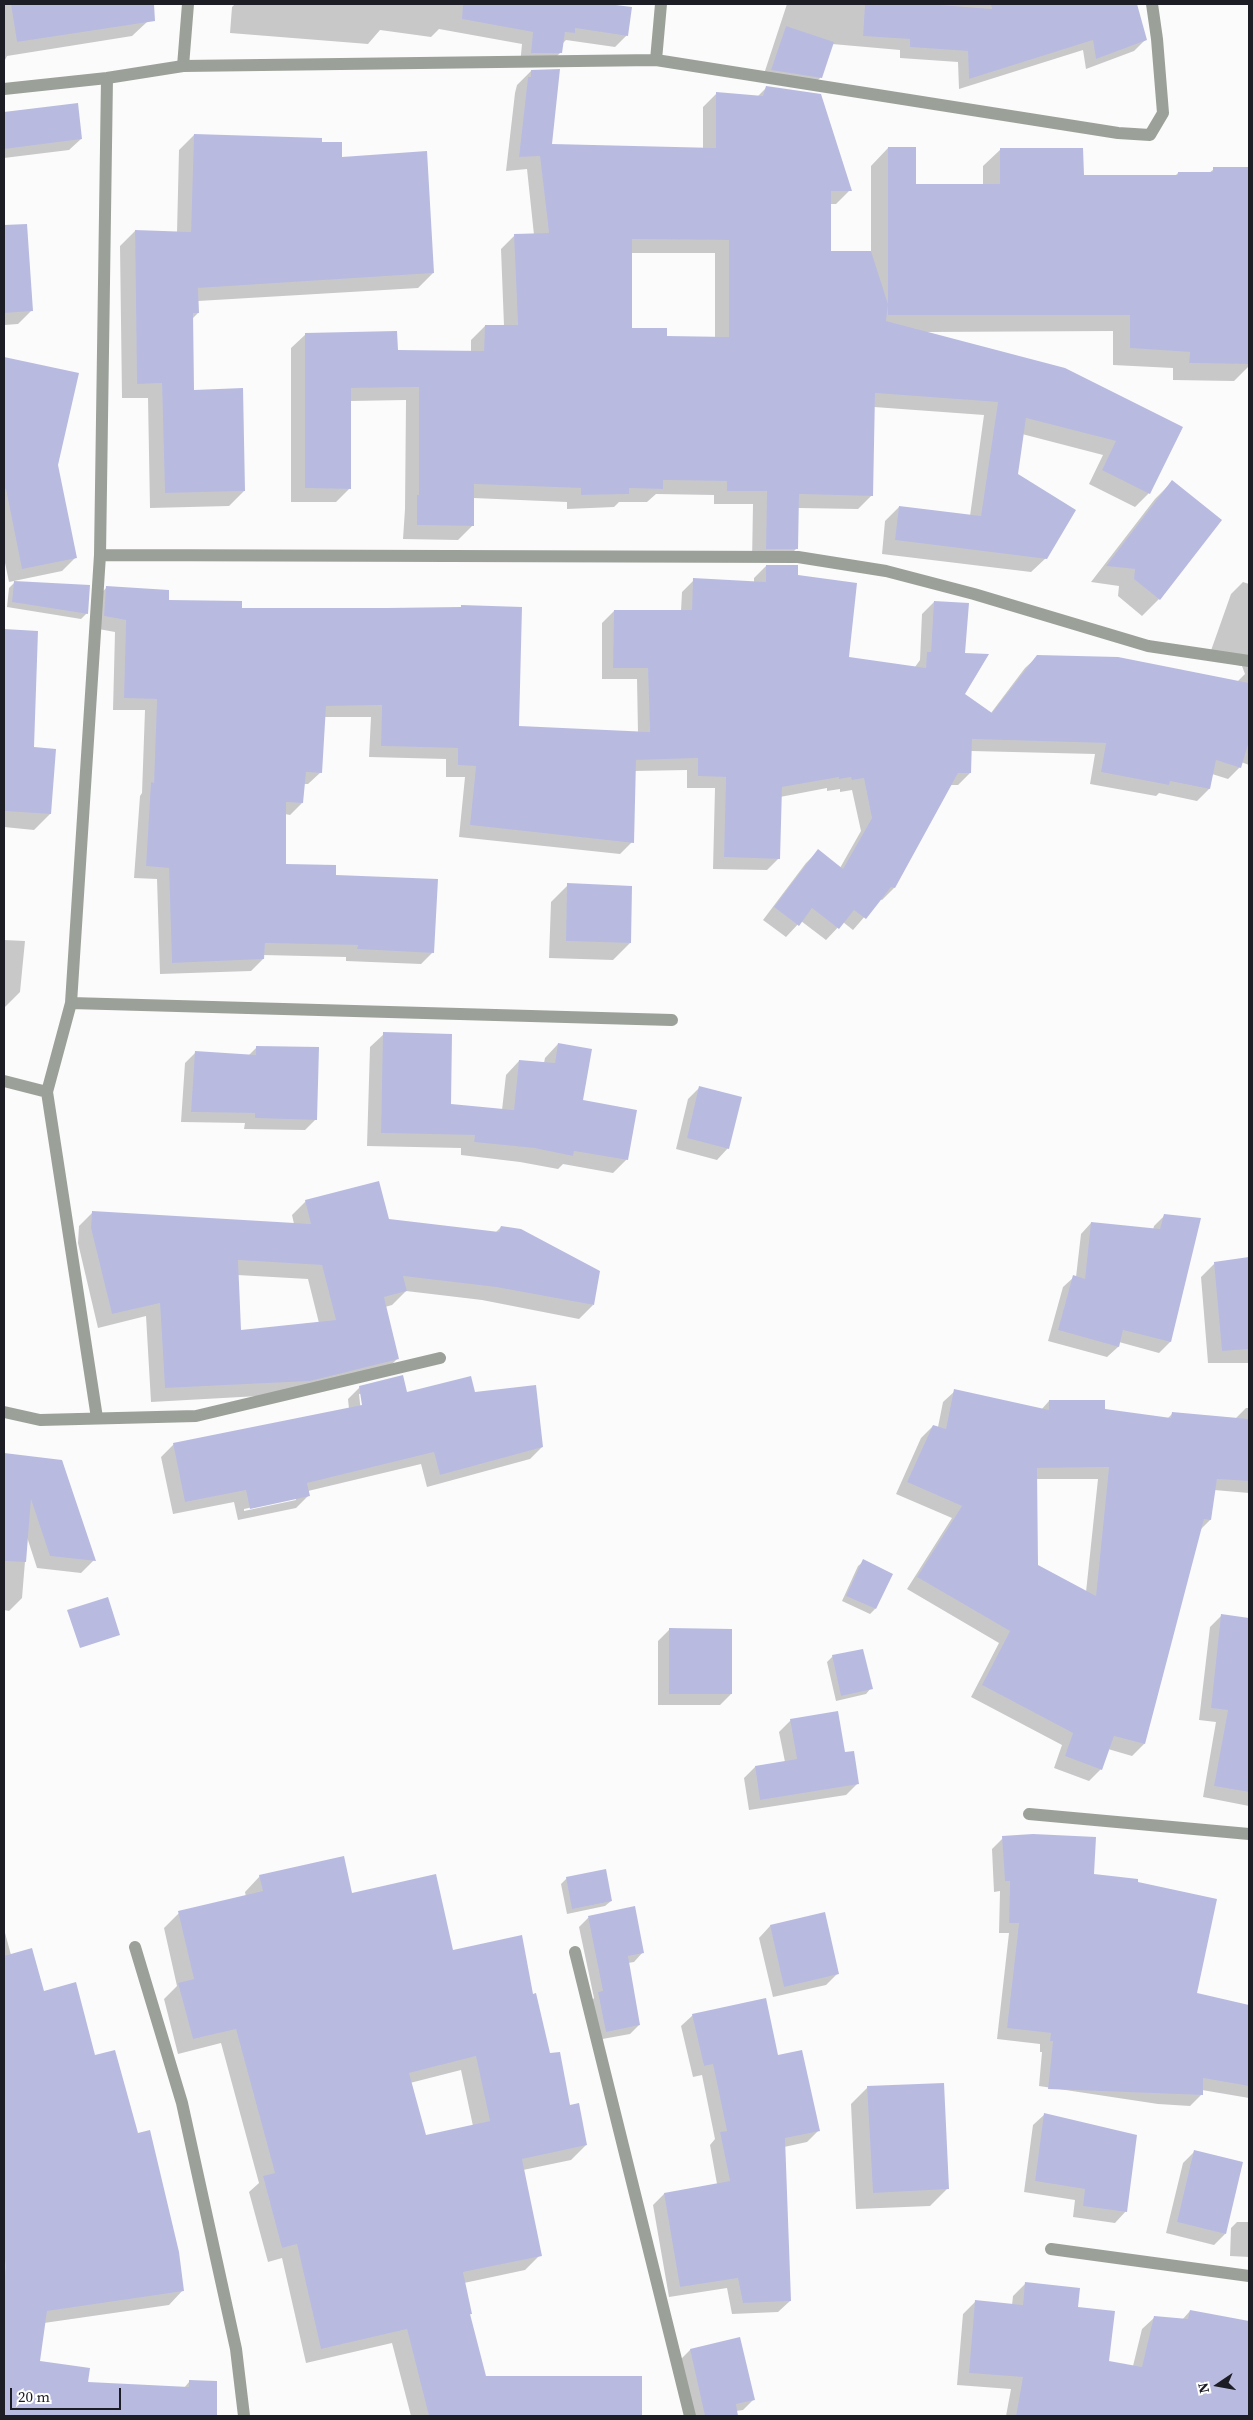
<!DOCTYPE html>
<style>
body{margin:0}
#map{position:relative;width:1253px;height:2420px;overflow:hidden;background:#fbfbfb;font-family:"Source Serif 4",serif}
canvas{display:block}
.frame{position:absolute;inset:0;border:5px solid #1c1d25;pointer-events:none}
.north{position:absolute;left:1193px;top:2360px;width:50px;height:50px;-webkit-text-stroke:4px #fff;paint-order:stroke;rotate:258deg;font-size:14px;font-weight:700;line-height:20px;text-align:center;color:#1c1d25}
.north::after{content:'';display:block;margin:auto;width:18px;height:22px;background:#1c1d25;clip-path:polygon(50% 0,100% 100%,50% 72%,0 100%)}
.scale{position:absolute;left:10px;top:2388px;width:111px;height:22px;box-sizing:border-box;border:2px solid #1c1d25;border-top:0;padding-left:6px;font-size:15px;line-height:18px;white-space:nowrap;color:#1c1d25;-webkit-text-stroke:4px #fff;paint-order:stroke}
</style>
<div id="map">
<canvas width="1253" height="2420"></canvas>
<div class="frame"></div>
<div class="north">N</div>
<div class="scale">20 m</div>
</div>
<script>
const ctx = document.querySelector('canvas').getContext('2d');
ctx.lineJoin = 'round';
function fillPath(path, color) {
  ctx.fillStyle = color;
  ctx.fill(path, 'evenodd');
}
function strokePath(path, color, width, dash) {
  ctx.strokeStyle = color;
  ctx.lineWidth = width;
  ctx.lineCap = dash ? 'butt' : 'round';
  ctx.setLineDash(dash || []);
  ctx.stroke(path);
}
const shadow = new Path2D(`
 M4 4H144L147 22 132 36 7 56 4 62Z
 M235 4H610L627 35 615 47 566 40 562 44 561 52 549 64 520 65 522 44 439 29 431 37 380 30 368 44 230 33 232 7Z
 M787 4H1136L1145 40 1134 51 1086 69 1083 50 959 89 958 62 900 58V50L832 44 821 77 810 88 762 80Z
 M531 71 551 146 703 149V107L717 93 757 97 767 87 850 190 836 204H830V252L871 253V166L888 148 915 185H983V166L1001 149 1082 176H1175L1178 173H1209L1214 169 1249 168V366L1234 381 1173 380V368L1113 365V331L926 332 1182 428 1149 493 1135 507 1089 484 1103 455 1022 434 1017 475 1046 558 1031 572 882 554 885 521 899 507 970 516 984 415 874 407 872 495 858 509 798 508 797 548 783 562H752L753 504H714V495L656 494 647 502H619L614 507 567 509V502L473 498 472 526 458 540 403 539 405 509 406 400 350 401V488L336 502H291V348L306 334 396 351 471 352V340L485 326H504L501 249 515 235H534L527 169 506 171 515 93 517 85ZM631 253H715V338L665 337 631 329Z
 M77 105 81 139 69 150 4 158V113Z
 M194 135 321 143 341 159 433 273 418 288 198 301V313L192 319 193 391 244 491 229 506 150 508 148 398H122L120 246 135 231 177 233 179 150Z
 M28 258 31 311 18 324 4 325V259Z
 M4 358 77 374 57 465 76 557 62 571 9 582 4 558Z
 M1172 482 1159 599 1142 616 1118 596 1119 586 1091 582 1155 499Z
 M766 566 797 576 848 658 915 667 920 660 922 614 934 602 964 655 963 694 991 713 1025 668 1038 656 1237 682 1245 674 1242 666 1208 659 1231 594 1243 582 1249 584V765L1241 762 1240 767 1228 779 1212 774 1209 789 1197 801 1159 793 1156 796 1090 784 1095 754 971 751 970 773 958 785H950L894 888 882 900 880 899 853 930 843 922 826 940 801 921 786 937 763 920 806 863 818 851 840 868 861 831 852 790 840 792V789L827 791V788L780 797 779 858 767 870 713 869 715 788H687V770L634 771 632 842 620 854 459 837 465 777H446V759L369 757 371 717H324L321 772 308 784H303L302 803 290 815 285 814 284 865 335 876 433 952 421 964 346 961V957L263 955V959L251 971 160 974 157 879 134 878 140 796 142 793 145 710H113L115 632 93 628 95 600 107 587 168 601 241 609 518 727 638 733 637 679H602V623L614 611H681L682 592 694 580 754 583V578Z
 M15 582 87 613 81 619 7 607 9 588Z
 M4 630 37 632 33 748 50 814 34 830 4 827Z
 M568 885 630 943 613 960 549 958 551 902Z
 M4 940 25 941 20 992 4 1008Z
 M384 1034 450 1105 502 1110 506 1075 519 1061 544 1063 545 1058 558 1044 582 1101 627 1159 613 1173 563 1164 558 1169 520 1162 461 1155V1148L367 1146 370 1047Z
 M257 1047 316 1119 305 1130 244 1129 245 1123 181 1122 185 1063 196 1052 248 1056Z
 M699 1088 728 1148 717 1160 676 1149 688 1099Z
 M306 1201 388 1220 495 1233 501 1227 593 1305 579 1319 482 1300 406 1291 392 1305 385 1307 397 1359 383 1373 295 1394 151 1402 146 1316 98 1328 78 1243 79 1226 93 1212 294 1224 292 1215ZM237 1275 308 1279 319 1323 240 1332Z
 M1165 1215 1199 1219 1170 1342 1159 1353 1119 1342 1118 1347 1107 1357 1048 1341 1063 1287 1074 1277H1076L1081 1234 1091 1223 1153 1230 1154 1226Z
 M1249 1258V1363H1208L1201 1277 1215 1263Z
 M360 1387 406 1394 474 1393 542 1447 530 1459 427 1487 421 1464 308 1491V1496L296 1508 238 1520 234 1502 173 1514 161 1457 174 1444 349 1409 348 1399ZM359 1394H362L364 1411 361 1412ZM296 1498V1500L244 1511V1509Z
 M955 1391 1041 1410 1049 1401 1167 1419 1172 1414 1235 1419 1246 1408H1249V1493L1214 1490 1210 1520 1200 1530 1144 1744 1132 1756 1108 1749 1101 1769 1089 1781 1054 1768 1062 1745 971 1697 999 1643 907 1589 952 1518 896 1494 921 1438 933 1426 938 1427 943 1402ZM1035 1479H1098L1086 1592 1037 1566Z
 M4 1454 62 1461 94 1560 81 1573 37 1568 27 1537 22 1598 9 1611 4 1610Z
 M864 1561 875 1609 870 1614 842 1601 858 1566Z
 M1222 1615 1249 1619V1806L1203 1797 1216 1722 1199 1720 1210 1627Z
 M669 1630 731 1694 720 1705H658V1641Z
 M833 1656 871 1688 866 1694 836 1701 827 1662Z
 M791 1720 844 1754 857 1784 846 1795 749 1810 744 1778 755 1767 785 1762 779 1732Z
 M1003 1838 1093 1875 1137 1883 1196 1994 1249 2006V2098L1202 2090V2094L1190 2106 1158 2104 1039 2086 1042 2052H1040V2044L997 2039 1009 1933H999L1000 1891 994 1892 992 1849Z
 M260 1876 351 1894 532 1995 549 2055 586 2145 571 2160 523 2170 540 2255 525 2270 464 2283 471 2314 469 2315 485 2377H641L640 2416H411L392 2343 306 2363 282 2258 268 2262 249 2192 259 2183 221 2043 178 2054 164 1999 177 1986 164 1928 179 1913 246 1897 245 1892ZM461 2070 473 2126 425 2136 410 2083Z
 M567 1878 611 1901 605 1906 567 1914 561 1884Z
 M634 1908 643 1952 634 1962 628 1963 639 2025 630 2034 597 2040 590 2003 594 1998 579 1927 588 1918Z
 M824 1914 838 1973 826 1985 773 1997 759 1938 770 1926Z
 M4 1929 11 1955 94 2057 137 2135 183 2290 169 2305 44 2323 39 2362 86 2384 184 2388 189 2382H216V2416H4Z
 M693 2015 777 2056 818 2131 807 2142 784 2147 790 2301 778 2312 732 2314 727 2288 669 2297 653 2205 664 2194 717 2184 710 2145 715 2139 702 2075 693 2077 681 2026Z
 M868 2087 947 2189 930 2206 856 2209 851 2104Z
 M1045 2114 1126 2211 1115 2223 1073 2217 1075 2200 1024 2192 1033 2125Z
 M1195 2151 1225 2234 1214 2245 1166 2233 1183 2163Z
 M1237 2222H1249V2257L1230 2256 1231 2228Z
 M1026 2283 1077 2308 1108 2362 1133 2366 1142 2329 1155 2317 1182 2320 1190 2311 1249 2322V2416H1006L1011 2389 957 2385 963 2314 975 2302 1012 2305 1013 2296Z
 M739 2339 753 2400 743 2410 736 2411 737 2416H693L680 2360 690 2350Z`);
const building = new Path2D(`
 M11 4H154L155 21 17 42Z
 M463 4H608L632 7 628 36 575 28V33L565 32 562 53H531L533 32 462 19Z
 M865 4H928L992 9 991 4H1137L1147 40 1096 59 1093 40 969 79 968 51 910 47V39L863 36Z
 M786 26 834 42 822 78 771 70Z
 M560 69 552 144 716 148V92L763 96 766 86 821 94 852 191H831V251H871L888 304 886 321 1065 368 1183 427 1150 494 1102 470 1116 441 1026 418 1018 474 1076 510 1047 559 895 540 899 506 981 516 998 402 875 393 873 496 799 494 798 549H766L767 491H727V481L663 480V489L629 488V494L581 495V488L474 484V526L417 525V495H419V387L351 388V489L305 488V333L397 331 398 350 484 351 485 325H518L514 234 549 233 540 156 519 157 528 77H531V70ZM632 239 729 240V337L667 336V328H632Z
 M78 103 82 139 4 149V112Z
 M194 134 322 138V142H342V157L427 151 434 273 198 288 199 313H193L194 390 243 388 245 491 165 493 162 383 137 384 135 230 191 232Z
 M888 147H916V184H1000V148H1083L1084 175H1178V172H1213V167H1249V364L1189 363 1190 352 1130 348V315H888Z
 M27 224 33 311 4 313V225Z
 M4 357 79 373 58 465 77 558 22 569 6 489 4 488Z
 M1172 480 1222 520 1160 600 1134 579 1135 569 1106 566Z
 M766 565H798V575L857 583 849 657 926 668 927 652H931L934 601 969 603 965 653 989 654 965 694 992 713 1037 655 1118 657 1249 683V741L1241 768 1216 760 1210 789 1170 781 1169 785 1101 772 1106 743 972 739 971 773H958L895 888 891 887 866 919 854 910 839 929 812 908 799 926 774 907 818 849 843 869 872 818 864 778 852 780 851 777 839 779V777L782 787 780 859 724 857 726 777 698 776V758L636 760 634 843 470 825 476 766 458 765V748L381 746 382 705 326 706 322 773 306 772 303 803 286 802V864L336 865V875L438 879 434 953 357 949 358 945 265 943 264 959 172 963 169 868 146 866 151 782 154 783 157 699 124 698 126 620 104 616 106 586 169 590V600L242 601V608H387L461 607V605L522 607 519 726 650 732 648 668H613L614 610H692L693 578 766 582Z
 M14 581 90 585 88 614 12 602Z
 M4 629 38 631 34 747 56 749 51 814 4 811Z
 M567 883 632 886 631 943 566 941Z
 M383 1032 452 1034 451 1104 514 1110 519 1060 555 1063 558 1043 592 1049 583 1100 637 1110 628 1160 574 1151 573 1156 534 1148 474 1142 475 1135 381 1133Z
 M256 1046 319 1047 317 1120 255 1118V1113L191 1112 195 1051 256 1055Z
 M699 1086 742 1097 729 1149 687 1138Z
 M379 1181 389 1219 499 1232 501 1226 521 1229 600 1271 594 1305 496 1287 403 1276 407 1291 384 1297 399 1359 310 1381 165 1388 160 1303 112 1314 91 1228 92 1211 311 1224 305 1200ZM238 1260 322 1265 336 1320 241 1330Z
 M1164 1214 1201 1218 1171 1342 1123 1330 1119 1347 1058 1330 1073 1275 1085 1279 1091 1222 1160 1229Z
 M1249 1257V1349L1222 1351 1214 1262Z
 M403 1375 407 1392 471 1376 475 1392 536 1385 543 1447 440 1475 434 1452 307 1483 310 1496 250 1509 246 1490 185 1502 173 1443 362 1405 359 1386Z
 M954 1389 1049 1410V1400H1105V1409L1171 1418 1172 1412 1249 1419V1481L1217 1479 1211 1520 1204 1519 1145 1744 1114 1736 1102 1770 1065 1756 1073 1733 982 1685 1010 1631 917 1577 962 1506 907 1482 933 1425 946 1429ZM1109 1467 1096 1596 1038 1565 1037 1468Z
 M4 1453 62 1460 96 1561 50 1556 31 1499 26 1562 4 1561Z
 M863 1559 893 1574 876 1609 846 1596Z
 M108 1597 120 1635 80 1648 67 1610Z
 M1221 1614 1249 1618V1792L1214 1786 1228 1710 1211 1708Z
 M669 1628 732 1629V1694H669Z
 M863 1649 873 1689 841 1696 832 1655Z
 M838 1711 845 1752 854 1751 859 1784 760 1800 755 1766 797 1759 790 1719Z
 M1033 1834 1096 1837 1094 1874 1138 1879V1882L1217 1899 1197 1993 1249 2005V2086L1203 2078V2095L1048 2089 1053 2041H1050L1051 2033 1007 2028 1019 1923H1009L1010 1881H1005L1002 1836Z
 M344 1856 352 1893 436 1874 453 1950 522 1935 533 1994 536 1993 550 2053 560 2052 570 2105 579 2103 587 2145 522 2159 542 2256 463 2272 472 2314H470L486 2376H642V2416H429L407 2329 321 2349 297 2244 282 2248 263 2176 275 2173 236 2029 193 2039 178 1983 194 1979 178 1911 263 1891 259 1875ZM476 2056 490 2121 426 2135 409 2073Z
 M606 1869 612 1901 572 1909 566 1877Z
 M635 1906 644 1953 628 1956 640 2025 606 2032 598 1992 603 1991 588 1916Z
 M825 1912 839 1974 784 1987 770 1925Z
 M32 1948 44 1991 76 1982 95 2055 115 2050 138 2133 150 2130 179 2252 184 2291 47 2311 40 2361 90 2368 88 2382 189 2387V2380L217 2381V2416H4V2285L6 2266 4 2253V1956Z
 M766 1998 778 2055 802 2050 820 2131 785 2138 791 2301 743 2303 738 2278 680 2287 664 2193 730 2181 720 2132 727 2131 713 2064 704 2066 692 2014Z
 M944 2083 949 2189 873 2193 867 2086Z
 M1044 2113 1137 2135 1127 2212 1083 2206 1085 2189 1035 2181Z
 M1194 2150 1243 2162 1226 2234 1177 2222Z
 M1025 2282 1080 2288 1078 2307 1115 2311 1109 2361 1142 2367 1154 2316 1188 2319 1190 2310 1249 2321V2416H1016L1023 2377 969 2373 975 2300 1023 2305Z
 M740 2337 755 2400 736 2404 738 2416H705L690 2349Z`);
const minor = new Path2D(`
 M656 60 661 4
 M183 66 188 4
 M4 89 107 78 183 66 656 60 1118 133 1150 135 1163 113 1157 39 1152 4
 M100 555 798 557 886 571 974 594 1148 646 1249 661
 M71 1003 672 1020
 M4 1081 47 1092
 M4 1412 40 1420 196 1416 440 1358
 M97 1418 47 1092 71 1003 100 555 107 78
 M1029 1814 1249 1834
 M135 1947 182 2103 236 2349 244 2416
 M575 1952 690 2416
 M1051 2249 1249 2276`);
fillPath(shadow, '#0003');
fillPath(building, '#b8bbdf');
strokePath(minor, '#9ba199', 12);
</script>
